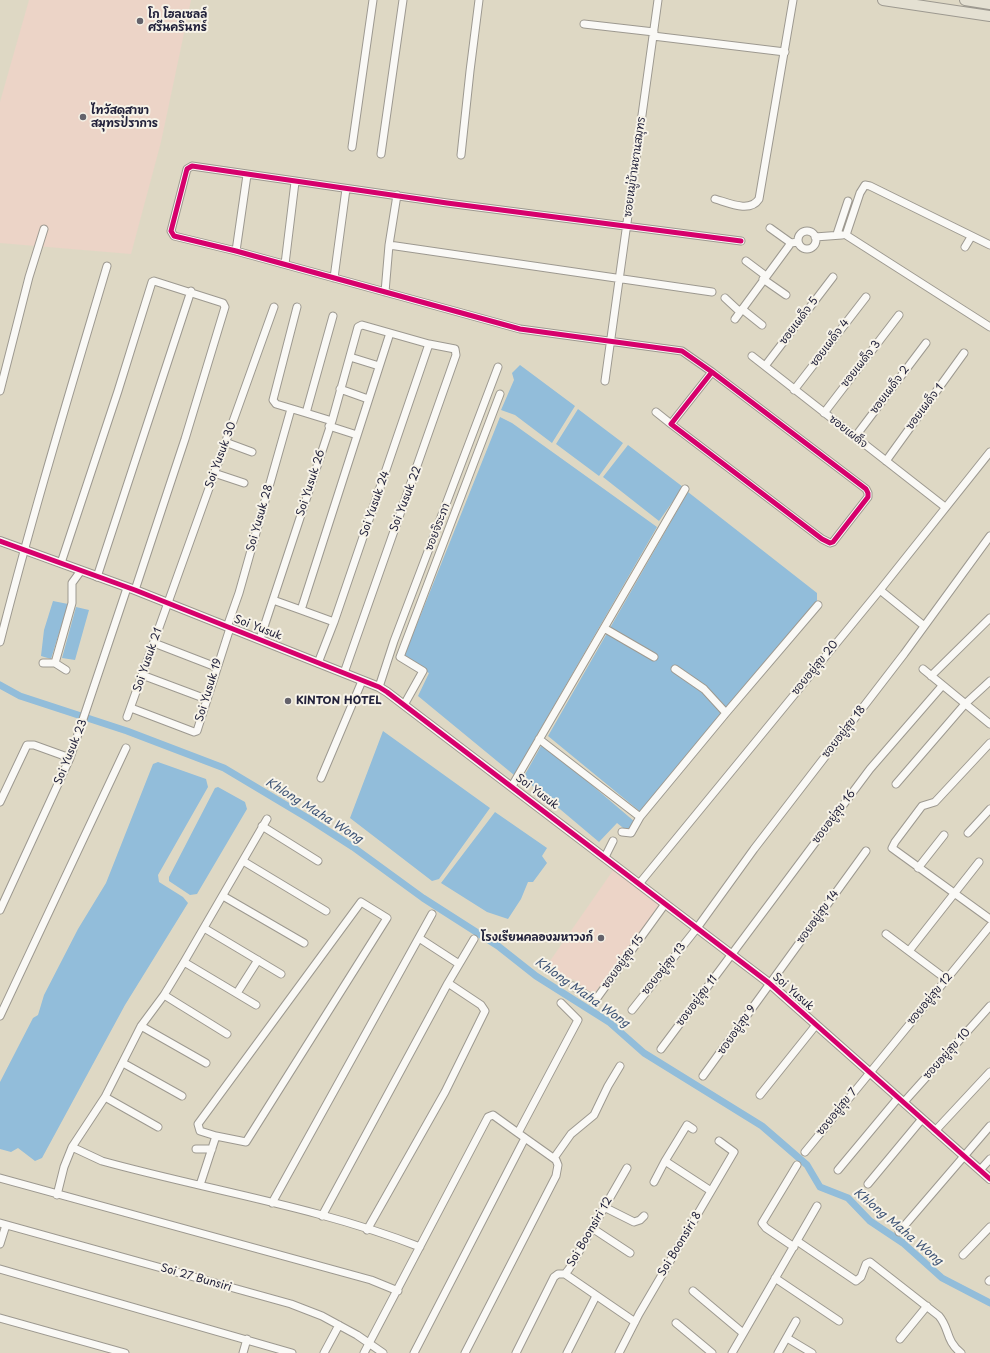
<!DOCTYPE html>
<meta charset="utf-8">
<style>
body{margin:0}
canvas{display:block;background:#ded8c4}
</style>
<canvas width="990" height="1353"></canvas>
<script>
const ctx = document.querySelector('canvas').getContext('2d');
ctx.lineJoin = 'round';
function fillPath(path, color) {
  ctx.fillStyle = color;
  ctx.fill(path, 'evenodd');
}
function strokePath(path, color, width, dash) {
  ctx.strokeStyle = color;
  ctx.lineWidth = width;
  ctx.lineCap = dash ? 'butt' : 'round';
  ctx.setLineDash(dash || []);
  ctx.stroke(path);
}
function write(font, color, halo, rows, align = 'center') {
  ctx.font = font + ' "Playpen Sans","Playpen Sans Thai",sans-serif';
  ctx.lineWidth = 4;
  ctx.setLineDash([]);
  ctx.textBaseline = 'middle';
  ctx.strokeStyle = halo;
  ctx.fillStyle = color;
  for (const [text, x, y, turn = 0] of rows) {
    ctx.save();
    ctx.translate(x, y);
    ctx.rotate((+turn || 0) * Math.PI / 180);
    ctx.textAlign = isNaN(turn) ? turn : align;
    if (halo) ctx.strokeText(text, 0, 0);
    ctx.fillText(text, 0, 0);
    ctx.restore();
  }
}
const built = new Path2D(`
 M29 0H191L161 142 131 254 0 243V102Z
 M614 869 660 905 593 995 573 979 565 987 543 971Z`);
const water = new Path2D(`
 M520 365 575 406 552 443 515 415 501 410 514 380 512 373Z
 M578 409 623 443 599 476 556 444Z
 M500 417 512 423 657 527 514 775 418 696 429 673 403 659Z
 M628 445 683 487 659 521 603 477Z
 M688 492 817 593V603L643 814 548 736Z
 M53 601 68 604 51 659 41 656 44 630Z
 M76 607 89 610 75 660 62 658Z
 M383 731 490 808 439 879 432 881 350 818Z
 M541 746H546L635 822 627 831 617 823 599 842 523 778Z
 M158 762 206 779 208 787 158 875 159 882 183 897 188 903 125 1005 42 1158 35 1161 18 1148 11 1152 0 1149V1082L33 1018 38 1015 44 995 78 929 106 883 153 764Z
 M218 787 245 802 247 809 197 894 190 895 169 881V877L215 788Z
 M495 812 547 848 542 856 547 863 533 882H528L521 899 508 919 487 912 441 883Z`);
const canal = new Path2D(`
 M0 685 20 696 127 731 224 768 311 820 353 847 423 898 498 946 536 976 609 1022 644 1053 762 1126 807 1165 820 1187 848 1198 870 1221 903 1243 942 1278 990 1303`);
const minor = new Path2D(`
 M584 24 654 32
 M653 36 785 52
 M352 147 373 0
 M381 154 403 0
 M461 155 470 71 479 0
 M715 199C729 203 750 213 759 199L793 0
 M770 228 791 243
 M798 240a9 9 0 1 1 18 0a9 9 0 1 1-18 0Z
 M837 234 848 201
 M815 237 842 235
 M389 245 397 195
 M990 245 870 186 865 185 860 193 846 235 990 327
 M965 247 971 237
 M236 251 247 175
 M746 261 766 276
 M285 264 295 182
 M334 278 346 189
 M763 279 786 295
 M385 292 389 245 712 292
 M725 298 740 312
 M297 307 273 400 276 404 306 413 333 316
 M742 309 762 325
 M735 319 791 243 798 242
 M752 356 945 507
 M350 357 379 366
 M765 366 833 277
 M712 372 671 424 822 539 830 543 833 542 868 497V493L866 489 712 372 682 351 520 329 236 251 174 236 171 231 187 169 192 166 447 203 741 241
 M605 381 658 0
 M340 389 368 399
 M794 390 866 297
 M0 391 29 277 44 229
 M656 412 671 424
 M306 413 332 421
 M824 413 899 315
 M329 426 357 435
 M855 437 926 343
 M225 442 252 452
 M886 461 964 353
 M214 473 244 483
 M61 563 118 391 152 282 154 281 223 303 225 307 185 439 135 590
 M97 577 191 291
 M880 590 923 625
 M273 600 301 610 390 333
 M301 610 334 622
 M227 627 239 593 291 409
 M604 628 654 657
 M260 639 332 421 358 327 362 325 429 344 455 349 456 355 344 673
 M0 642C32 516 70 391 107 266
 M154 643 216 667
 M43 663H55L66 670
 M55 663 72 603V583L80 572
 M318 663 334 622 429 344
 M675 669 704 689 726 713
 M923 669 990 724
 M142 675 206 699
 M931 676 990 618
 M379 687 394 641 498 367
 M404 705 423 671 400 657 500 394
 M131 708 194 732 197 731 230 628
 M127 717 274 307
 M539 739 640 817 726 713 818 605
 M990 743 935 802 922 806 895 842 892 848 990 919
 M321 778 362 681
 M896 784 965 704 990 681
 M512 786 685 489
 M0 802 27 745H34L70 758
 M262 826 318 861
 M622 832 631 833 640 817
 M968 833 990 809
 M605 857 613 841
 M243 861 326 911
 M918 868 944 835
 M639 884 880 590 990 452
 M223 896 304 943
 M0 910 70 758 127 588
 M204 928 281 974
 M886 934 946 979
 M419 938 459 964
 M909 951 979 862
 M184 962 256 1005
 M573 986 588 996 597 998 665 904
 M237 993 258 960
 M164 995 227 1034
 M632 1010 697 928 754 849 904 654 990 536
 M0 1016 126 748
 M141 1026 206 1063
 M661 1049 870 769 942 686
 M123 1063 182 1096
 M703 1076 866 851
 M760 1095 816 1025
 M105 1097 158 1127
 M904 1102 990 1006
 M693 1129 687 1125 665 1161 711 1191
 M935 1131 990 1072
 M72 1147 102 1161C207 1190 318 1207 420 1247
 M196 1149H212
 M805 1152 990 926
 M554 1158 571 1134 594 1115 608 1086 620 1066
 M838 1170 898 1098
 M980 1170 990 1159
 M0 1178 371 1280 398 1291
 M654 1182 665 1161
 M868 1184 922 1119
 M200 1185 216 1136 246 1142 387 918 361 902 198 1124 200 1131 216 1136
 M57 1195 64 1167 72 1147 105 1097 141 1026 164 995 184 962 267 819
 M272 1203 432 914
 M604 1207 634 1222 640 1220 644 1216
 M322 1216 448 983 474 939
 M0 1223 291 1304 322 1316 357 1335 383 1353
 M592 1228 630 1253
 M367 1230 445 1092 485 1011 481 1005 448 983
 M899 1232 990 1126
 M797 1241 856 1281 861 1277 866 1264 870 1262 939 1316C950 1329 945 1340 961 1353
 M0 1244 6 1225
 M794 1247 766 1228 762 1223 797 1165
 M963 1255 990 1227
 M0 1269 292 1353
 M565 1274 635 1322
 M775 1278 839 1321
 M989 1281 990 1280
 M693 1291 743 1333
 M0 1318 125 1353
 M676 1323 712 1353
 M787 1338 812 1353
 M900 1339 927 1306
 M243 1353 247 1339
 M324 1353 339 1325
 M364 1353 488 1117 493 1115 518 1133
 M414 1353 525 1138 518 1133 578 1020 561 1003
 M465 1353 556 1176 558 1165 556 1160 525 1138
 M516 1353 554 1277 558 1274H565L569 1269 627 1168
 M567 1353 596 1296
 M619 1353 639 1314 734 1152 719 1141
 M732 1353 817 1206
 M778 1353 796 1321`);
const tertiary = new Path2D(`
 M0 541 135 590 379 687 387 692 769 983 990 1179`);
const primary = new Path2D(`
 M883 0 990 16
 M965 0 990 4`);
const cycleway = new Path2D(`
 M712 372 671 424 822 539 830 543 833 542 868 497V493L866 489 712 372 682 351 520 329 236 251 174 236 171 231 187 169 192 166 447 203 741 241
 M0 541 135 590 379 687 387 692 769 983 990 1179`);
const markers = [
 [140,21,4,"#64626b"],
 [83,117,4,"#64626b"],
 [288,701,4,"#64626b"],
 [601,938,4,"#64626b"]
];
const poiNames = [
 ["โก โฮลเซลล์",148,15],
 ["ศรีนครินทร์",148,28],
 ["ไทวัสดุสาขา",91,111],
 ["สมุทรปราการ",91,124],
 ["KINTON HOTEL",296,701],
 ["โรงเรียนคลองมหาวงก์",593,938,"right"]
];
const streetNames = [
 ["ซอยหมู่บ้านชานสมุทร",635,167,-82],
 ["ซอยเผด็จ 5",799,321,-53],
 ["ซอยเผด็จ 4",830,343,-53],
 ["ซอยเผด็จ 3",861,364,-52],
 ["ซอยเผด็จ 2",890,390,-53],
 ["ซอยเผด็จ 1",925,407,-53],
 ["ซอยเผด็จ",848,432,38],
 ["Soi Yusuk 30",221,455,-70],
 ["Soi Yusuk 26",311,483,-72],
 ["Soi Yusuk 22",406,499,-69],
 ["Soi Yusuk 24",375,504,-71],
 ["Soi Yusuk 28",260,518,-74],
 ["ซอยจิระภา",438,527,-69],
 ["Soi Yusuk",258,628,21],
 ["Soi Yusuk 21",148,660,-71],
 ["ซอยอยู่สุข 20",815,668,-51],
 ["Soi Yusuk 19",209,690,-73],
 ["ซอยอยู่สุข 18",844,732,-52],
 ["Soi Yusuk 23",71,752,-68],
 ["Soi Yusuk",537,792,37],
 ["ซอยอยู่สุข 16",834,817,-53],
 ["ซอยอยู่สุข 14",818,917,-54],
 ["ซอยอยู่สุข 15",623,962,-54],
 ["ซอยอยู่สุข 13",664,969,-51],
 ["Soi Yusuk",793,992,41],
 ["ซอยอยู่สุข 12",930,999,-50],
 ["ซอยอยู่สุข 11",697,1001,-53],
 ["ซอยอยู่สุข 9",737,1030,-55],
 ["ซอยอยู่สุข 10",947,1054,-48],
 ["ซอยอยู่สุข 7",837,1112,-51],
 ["Soi Boonsiri 12",590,1232,-60],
 ["Soi Boonsiri 8",680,1244,-59],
 ["Soi 27 Bunsiri",196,1278,16]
];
const waterNames = [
 ["Khlong Maha Wong",314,811,32],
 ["Khlong Maha Wong",582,993,35],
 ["Khlong Maha Wong",898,1227,40]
];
fillPath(built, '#ecd4c7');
fillPath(water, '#92bdda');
strokePath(canal, '#92bdda', 7);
strokePath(minor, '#9d9990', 9);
strokePath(tertiary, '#9d9990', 10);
strokePath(primary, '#9d9990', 12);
strokePath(minor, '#faf9f6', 7);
strokePath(tertiary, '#faf9f6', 8);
strokePath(primary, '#e4e0d2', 10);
strokePath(cycleway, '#d6006c', 5);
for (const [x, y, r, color] of markers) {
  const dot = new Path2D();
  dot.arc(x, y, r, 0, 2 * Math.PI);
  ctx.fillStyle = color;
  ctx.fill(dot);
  strokePath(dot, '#f7f3e8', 1.5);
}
write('bold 11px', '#22223b', '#f7f3e8', poiNames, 'left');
write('11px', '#22223b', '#f7f3e8', streetNames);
write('italic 12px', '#3e5476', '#f7f3e8', waterNames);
</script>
